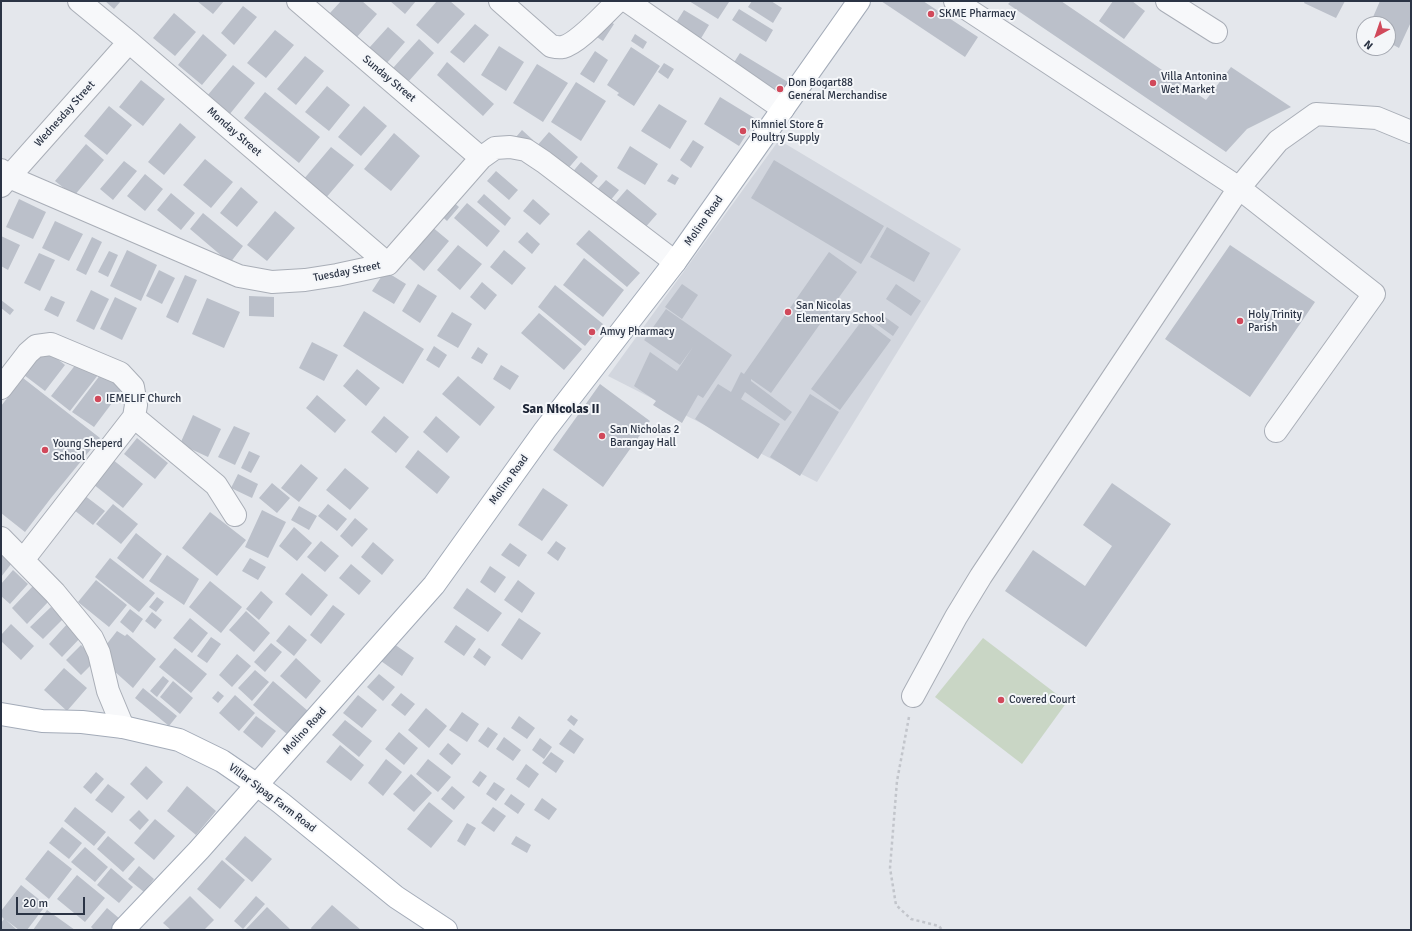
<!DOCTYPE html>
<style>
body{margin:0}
#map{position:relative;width:1412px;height:931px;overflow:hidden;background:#e4e7ec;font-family:Signika,sans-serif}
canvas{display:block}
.frame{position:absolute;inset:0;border:2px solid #2b3445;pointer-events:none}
.north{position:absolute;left:1356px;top:16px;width:40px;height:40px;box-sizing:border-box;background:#f4f6f9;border:1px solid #a4a8b1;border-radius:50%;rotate:220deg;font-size:11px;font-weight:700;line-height:16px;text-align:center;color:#2b3445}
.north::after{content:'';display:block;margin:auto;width:14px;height:18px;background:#d1495b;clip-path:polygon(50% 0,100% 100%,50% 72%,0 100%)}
.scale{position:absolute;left:16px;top:897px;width:69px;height:18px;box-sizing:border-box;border:2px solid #2b3445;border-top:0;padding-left:5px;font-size:12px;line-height:14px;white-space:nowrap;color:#2b3445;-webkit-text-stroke:3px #f4f6f9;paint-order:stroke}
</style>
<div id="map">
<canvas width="1412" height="931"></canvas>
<div class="frame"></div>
<div class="north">N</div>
<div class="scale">20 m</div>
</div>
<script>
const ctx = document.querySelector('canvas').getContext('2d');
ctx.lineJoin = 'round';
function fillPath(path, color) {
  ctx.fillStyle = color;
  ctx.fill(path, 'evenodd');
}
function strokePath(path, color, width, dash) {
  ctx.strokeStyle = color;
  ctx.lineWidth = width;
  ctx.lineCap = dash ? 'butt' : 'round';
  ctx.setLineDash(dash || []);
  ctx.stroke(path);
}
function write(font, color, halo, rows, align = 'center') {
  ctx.font = font + ' Signika,sans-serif';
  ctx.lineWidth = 4;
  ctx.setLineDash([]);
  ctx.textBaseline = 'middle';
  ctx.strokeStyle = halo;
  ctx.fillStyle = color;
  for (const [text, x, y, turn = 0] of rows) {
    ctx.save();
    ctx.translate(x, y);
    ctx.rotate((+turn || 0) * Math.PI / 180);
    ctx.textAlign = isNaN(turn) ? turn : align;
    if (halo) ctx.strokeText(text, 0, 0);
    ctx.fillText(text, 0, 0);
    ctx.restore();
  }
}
const built = new Path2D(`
 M779 140 961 249 817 482 608 376Z`);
const green = new Path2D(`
 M983 638 1067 702 1022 764 935 697Z`);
const building = new Path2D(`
 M105 1H121L114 9Z
 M197 1H224L213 14Z
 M341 1H362L377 14 357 37 330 13Z
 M390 1H416L405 14Z
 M437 1H450L465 14 438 44 416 25Z
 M689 1H728L729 2 718 19Z
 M752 1H771L782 8 773 23 748 7Z
 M881 1H923L978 37 965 57Z
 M1011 1H1061L1206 100 1231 67 1291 107 1247 129 1226 152 1008 4Z
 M1113 1H1132L1145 11 1124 39 1099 21Z
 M1305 1H1345L1336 18 1304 3Z
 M1380 1H1411V22L1399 48 1388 42V24H1370Z
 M243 6 257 17 234 45 221 33Z
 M739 9 773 30 766 42 732 20Z
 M684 10 709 25 697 45 672 29Z
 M174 13 196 32 175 56 153 38Z
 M602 17 614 24 603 41 592 34Z
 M475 24 489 35 464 63 450 52Z
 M388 27 405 42 386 64 369 48Z
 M275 30 294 45 266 78 247 63Z
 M203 34 227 55 202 85 178 65Z
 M635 34 647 42 643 49 631 41Z
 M419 39 434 53 408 82 393 68Z
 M499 46 524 62 506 91 481 75Z
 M631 47 660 66 634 106 617 95 619 93 607 85Z
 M595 51 608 60 594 83 580 74Z
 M740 53 788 82 778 97 731 67Z
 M305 56 324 71 296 105 277 89Z
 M447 62 494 104 483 116 437 75Z
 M664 63 674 69 668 79 658 72Z
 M537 64 568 83 543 122 513 103Z
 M233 65 255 83 229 115 207 96Z
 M141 80 165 99 143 126 119 107Z
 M576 82 606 101 581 141 551 122Z
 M327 86 350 105 329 131 305 112Z
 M265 92 320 137 299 163 244 118Z
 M720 97 756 119 739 146 704 124Z
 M659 104 687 121 670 149 641 131Z
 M109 106 132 125 107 155 84 136Z
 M364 106 387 126 361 156 338 137Z
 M180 123 196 137 164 175 148 162Z
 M522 130 533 140 528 147 516 137Z
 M549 132 578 157 566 171 536 147Z
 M394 133 420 156 391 191 364 169Z
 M693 140 704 147 691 168 680 160Z
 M86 144 104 160 74 196 55 181Z
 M630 146 658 164 645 185 617 168Z
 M331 147 354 165 325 199 303 180Z
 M205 159 233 182 211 208 183 185Z
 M774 160 884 226 861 264 751 198Z
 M124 161 137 171 113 200 100 189Z
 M581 162 598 176 587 189 570 175Z
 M496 171 518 190 509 200 487 181Z
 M145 174 163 189 145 211 127 196Z
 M672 174 679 178 675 185 667 181Z
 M606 180 619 190 609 202 596 191Z
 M241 187 258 202 237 227 220 213Z
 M627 189 657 214 637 237 607 212Z
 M171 193 195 213 181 230 157 210Z
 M484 194 511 218 505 226 477 202Z
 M445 195 459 207 447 221 434 209Z
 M19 199 46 212 33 239 6 227Z
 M533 199 550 214 540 225 523 211Z
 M467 203 500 231 487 247 454 218Z
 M275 211 295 228 267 261 247 245Z
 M203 213 243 246 230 263 190 229Z
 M55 221 83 234 69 261 42 248Z
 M431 226 449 241 424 271 406 255Z
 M887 227 930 253 914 282 870 257Z
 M589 230 640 273 627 287 576 244Z
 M527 232 540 244 532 254 518 242Z
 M1 236 20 245 8 270 1 266Z
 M92 237 102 242 86 275 76 270Z
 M458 245 482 264 460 290 437 270Z
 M1230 245 1315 302 1250 397 1165 339Z
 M127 250 157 265 141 301 110 286Z
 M504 250 526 268 512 285 490 267Z
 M109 251 118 255 108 277 98 272Z
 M829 252 857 272 771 393 751 379V381L792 412 785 421 745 392 741 399 780 424 758 459 695 419 718 384 731 392 741 372 744 374Z
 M39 253 55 260 40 291 24 283Z
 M584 258 624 290 603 317 563 285Z
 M159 270 175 278 162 304 146 296Z
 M385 271 406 284 394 304 372 291Z
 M185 275 197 280 178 323 166 317Z
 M482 282 497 295 485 310 470 297Z
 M418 284 437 296 420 323 402 311Z
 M682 284 698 295 682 319 665 307Z
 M896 284 921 301 911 316 886 299Z
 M555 285 603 324 585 346 538 307Z
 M91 290 109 299 94 330 76 321Z
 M51 296 65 302 58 317 44 310Z
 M249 296 274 297V317L249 316Z
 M115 297 137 308 122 340 100 329Z
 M207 298 240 312 224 348 192 334Z
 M1 300 14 310 10 315 1 308Z
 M666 309 732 355 703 398 698 395 682 423 653 405 656 401 634 386 650 352 677 371 693 347 680 365 644 340Z
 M364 311 424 349 403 384 343 346Z
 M452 312 472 324 458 348 437 336Z
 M539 313 582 349 564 370 521 333Z
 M881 314 899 327 893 336 875 323Z
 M863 319 891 340 840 410 811 389Z
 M312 342 338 355 324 381 299 368Z
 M434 346 447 355 439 368 426 360Z
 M478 347 488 354 482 364 471 358Z
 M45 349 65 365 45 391 24 375Z
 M80 359 98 375 70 411 51 396Z
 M501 365 519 376 510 390 493 379Z
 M357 369 380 388 366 406 343 386Z
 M104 370 124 387 94 427 72 412Z
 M458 376 495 407 480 426 442 394Z
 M23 378 100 438 51 498 25 532 1 513V406Z
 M600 384 650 421 603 487 553 450Z
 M810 394 839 412 800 476 770 457Z
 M317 395 346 420 335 433 306 408Z
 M193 415 221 429 208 457 180 444Z
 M384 416 409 437 396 453 371 432Z
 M436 416 460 437 447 453 423 432Z
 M234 426 250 433 235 465 218 457Z
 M137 438 168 463 155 479 124 454Z
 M418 450 450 477 437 494 405 467Z
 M249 451 260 456 251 473 241 468Z
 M112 459 143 484 123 508 93 484Z
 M301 464 318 478 299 502 281 488Z
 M345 468 369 488 350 510 326 490Z
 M238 474 258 484 252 498 231 488Z
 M272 483 290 498 277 513 259 498Z
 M1112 483 1171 524 1086 647 1005 591 1033 550 1085 586 1112 546 1083 525Z
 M543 488 568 505 542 541 518 525Z
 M80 492 105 511 93 525 69 506Z
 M113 504 138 524 121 544 96 524Z
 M328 504 347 519 337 531 318 516Z
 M299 506 317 516 309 530 291 520Z
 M262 510 286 522 268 558 245 547Z
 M210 512 246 540 217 576 182 548Z
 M355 518 368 529 352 547 340 536Z
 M294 527 312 543 297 561 279 546Z
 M136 533 162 554 143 579 117 558Z
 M321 541 339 556 325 572 307 557Z
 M556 541 566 548 558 561 547 553Z
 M373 542 394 560 382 575 361 557Z
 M510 543 527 555 519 567 501 555Z
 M1 548 15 559 1 577Z
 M167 555 199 579 184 605 149 581Z
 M110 558 155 593 139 612 95 577Z
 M250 558 266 567 258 580 242 571Z
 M351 564 371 581 359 595 339 578Z
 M490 566 506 577 495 593 480 582Z
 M13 570 28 584 10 604 1 596V584Z
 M302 573 328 595 311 616 285 594Z
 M96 580 127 605 109 627 78 602Z
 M518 580 535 593 522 613 504 600Z
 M210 581 242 607 221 633 189 607Z
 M33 586 49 601 27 624 12 608Z
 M467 588 502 613 488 632 453 608Z
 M261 591 273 602 259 620 246 609Z
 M157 597 164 602 156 612 149 607Z
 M333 605 345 614 321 644 310 635Z
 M51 607 63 619 43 639 30 627Z
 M130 609 143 619 133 633 120 622Z
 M246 611 270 633 254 652 229 630Z
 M152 612 162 620 155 629 145 621Z
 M190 618 208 633 192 653 173 638Z
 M519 618 541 633 522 660 501 645Z
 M68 623 82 636 62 657 49 644Z
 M11 624 34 646 21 660 1 641V635Z
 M289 625 307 640 294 656 276 641Z
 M456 625 476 639 464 656 444 642Z
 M117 631 125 636 127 634 156 659 133 688 113 670 106 645Z
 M211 637 221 644 207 663 197 656Z
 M271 643 282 652 265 672 254 662Z
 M394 644 414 658 402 676 381 661Z
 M81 645 96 660 81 675 66 660Z
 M175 648 207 674 191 693 159 667Z
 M479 648 491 657 485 666 473 657Z
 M237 654 251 666 232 687 219 675Z
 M296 658 321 681 306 699 280 676Z
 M64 668 87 688 67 711 44 690Z
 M255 670 269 682 252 701 238 688Z
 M379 674 395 687 383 701 367 687Z
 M163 676 169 681 157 697 150 691Z
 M173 681 193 698 180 714 160 697Z
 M273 681 308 711 288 735 253 705Z
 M143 688 177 716 169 726 135 698Z
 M218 691 224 696 218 703 212 698Z
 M401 693 415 704 405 716 391 705Z
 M235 695 255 713 239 731 219 713Z
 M358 695 377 710 362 728 343 713Z
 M426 708 447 726 429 748 408 730Z
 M462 712 479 724 467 742 449 730Z
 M571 715 578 720 574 726 567 720Z
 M256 716 276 731 262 748 243 732Z
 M519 716 535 728 527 739 511 728Z
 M345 720 372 741 359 757 332 735Z
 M488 727 498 734 488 748 478 741Z
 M570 729 584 739 574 754 559 744Z
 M399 732 418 748 404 765 385 749Z
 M504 737 521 750 513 761 496 749Z
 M540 738 552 747 544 759 532 750Z
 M448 743 461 754 452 765 439 754Z
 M340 745 364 765 351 781 326 762Z
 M551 752 564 761 556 773 542 763Z
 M386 759 402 772 383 796 368 783Z
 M428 759 451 777 438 792 416 774Z
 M526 764 539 774 529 788 516 779Z
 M146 766 163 782 147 800 130 784Z
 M480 771 487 776 479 787 472 782Z
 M96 772 104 779 91 794 83 787Z
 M411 774 432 793 414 812 393 794Z
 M494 782 505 789 496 801 486 794Z
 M108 784 125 797 112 813 95 800Z
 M187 786 216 811 196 835 167 811Z
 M452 786 465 797 454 810 441 799Z
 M511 794 525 804 518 814 504 804Z
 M542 798 557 809 549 820 534 810Z
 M429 802 453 821 431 848 407 829Z
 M75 807 106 832 94 846 64 821Z
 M493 807 506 816 494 832 481 823Z
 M139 810 149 820 140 830 129 820Z
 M155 819 175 836 154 860 134 843Z
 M467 823 476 828 465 846 457 841Z
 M62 827 82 843 69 859 49 843Z
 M108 836 135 859 123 872 97 849Z
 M245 836 272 859 252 882 225 859Z
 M516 836 531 845 527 853 511 844Z
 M85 847 108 867 95 882 71 862Z
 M48 850 72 869 49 899 25 879Z
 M222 860 245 880 220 909 197 889Z
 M139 866 154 879 144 892 128 879Z
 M111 868 133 887 119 903 97 885Z
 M77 875 105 898 85 922 57 899Z
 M21 885 46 905 27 930H19L6 920 17 930H1V923L4 919 1 916V911Z
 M190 896 214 920 204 930H171L163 923Z
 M256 896 265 904 243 929 234 921Z
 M332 905 361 930H312L311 928Z
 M267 907 291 930H245Z
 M107 908 120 919 111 930H94L91 927Z
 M47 910 75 930H33Z`);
const path = new Path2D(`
 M909 717 897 781 890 868 896 905 911 919 939 926 942 930`);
const minor = new Path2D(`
 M79 1 129 42 388 264
 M298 1 481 158
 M500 1 551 46C555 47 558 48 563 47 579 43 605 13 618 1
 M627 1 783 109
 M955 1 1239 188 1374 294 1276 431
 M1167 1 1216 32
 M1 170 9 177 239 276 272 282 305 280 337 275 388 264 481 158 495 148 510 147 526 150 544 162 675 262
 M1 186 129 42
 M1 388 28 353 36 346 51 344 120 373 133 387 136 405 134 417 23 560
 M134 417 216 485 235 515
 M1 538 55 593 92 638 99 653 108 691 123 727
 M913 696 956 617 981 576 1239 188 1278 141 1316 114 1377 118 1411 132`);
const major = new Path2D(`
 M1 714 42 721 82 722 123 727 179 740 222 761 257 785 281 803 396 897 446 930
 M123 930 199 850 434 585 545 430 675 262 859 1`);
const markers = [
 [931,14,4,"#d1495b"],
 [1153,83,4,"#d1495b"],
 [780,89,4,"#d1495b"],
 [743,131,4,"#d1495b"],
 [788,312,4,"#d1495b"],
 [1240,321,4,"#d1495b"],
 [592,332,4,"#d1495b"],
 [98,399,4,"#d1495b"],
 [602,436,4,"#d1495b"],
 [45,450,4,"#d1495b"],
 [1001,700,4,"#d1495b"]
];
const poiNames = [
 ["SKME Pharmacy",939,14],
 ["Villa Antonina",1161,77],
 ["Wet Market",1161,90],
 ["Don Bogart88",788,83],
 ["General Merchandise",788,96],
 ["Kimniel Store &",751,125],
 ["Poultry Supply",751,138],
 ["San Nicolas",796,306],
 ["Elementary School",796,319],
 ["Holy Trinity",1248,315],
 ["Parish",1248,328],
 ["Amvy Pharmacy",600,332],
 ["IEMELIF Church",106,399],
 ["San Nicholas 2",610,430],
 ["Barangay Hall",610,443],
 ["Young Sheperd",53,444],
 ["School",53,457],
 ["Covered Court",1009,700]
];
const streetNames = [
 ["Sunday Street",389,79,40],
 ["Wednesday Street",65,114,-48],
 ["Monday Street",234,132,41],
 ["Molino Road",704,221,-55],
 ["Tuesday Street",347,272,-11],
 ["Molino Road",509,480,-54],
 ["Molino Road",305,731,-48],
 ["Villar Sipag Farm Road",272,798,37]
];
const quarterNames = [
 ["San Nicolas II",561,410]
];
fillPath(built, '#d2d6de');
fillPath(green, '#c9d6c5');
fillPath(building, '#bbc0ca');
strokePath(minor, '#a9aeb7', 24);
strokePath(major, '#a3abb8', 24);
strokePath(path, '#c2c5cb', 2.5, [3, 3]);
strokePath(minor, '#f7f8fa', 22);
strokePath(major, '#fff', 22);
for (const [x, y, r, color] of markers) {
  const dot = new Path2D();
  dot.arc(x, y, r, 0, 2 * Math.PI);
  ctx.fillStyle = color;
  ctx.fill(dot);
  strokePath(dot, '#f4f6f9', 1.5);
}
write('11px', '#2b3445', '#f4f6f9', poiNames, 'left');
write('11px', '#2b3445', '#f4f6f9', streetNames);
write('bold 13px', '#1d2536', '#f4f6f9', quarterNames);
</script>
